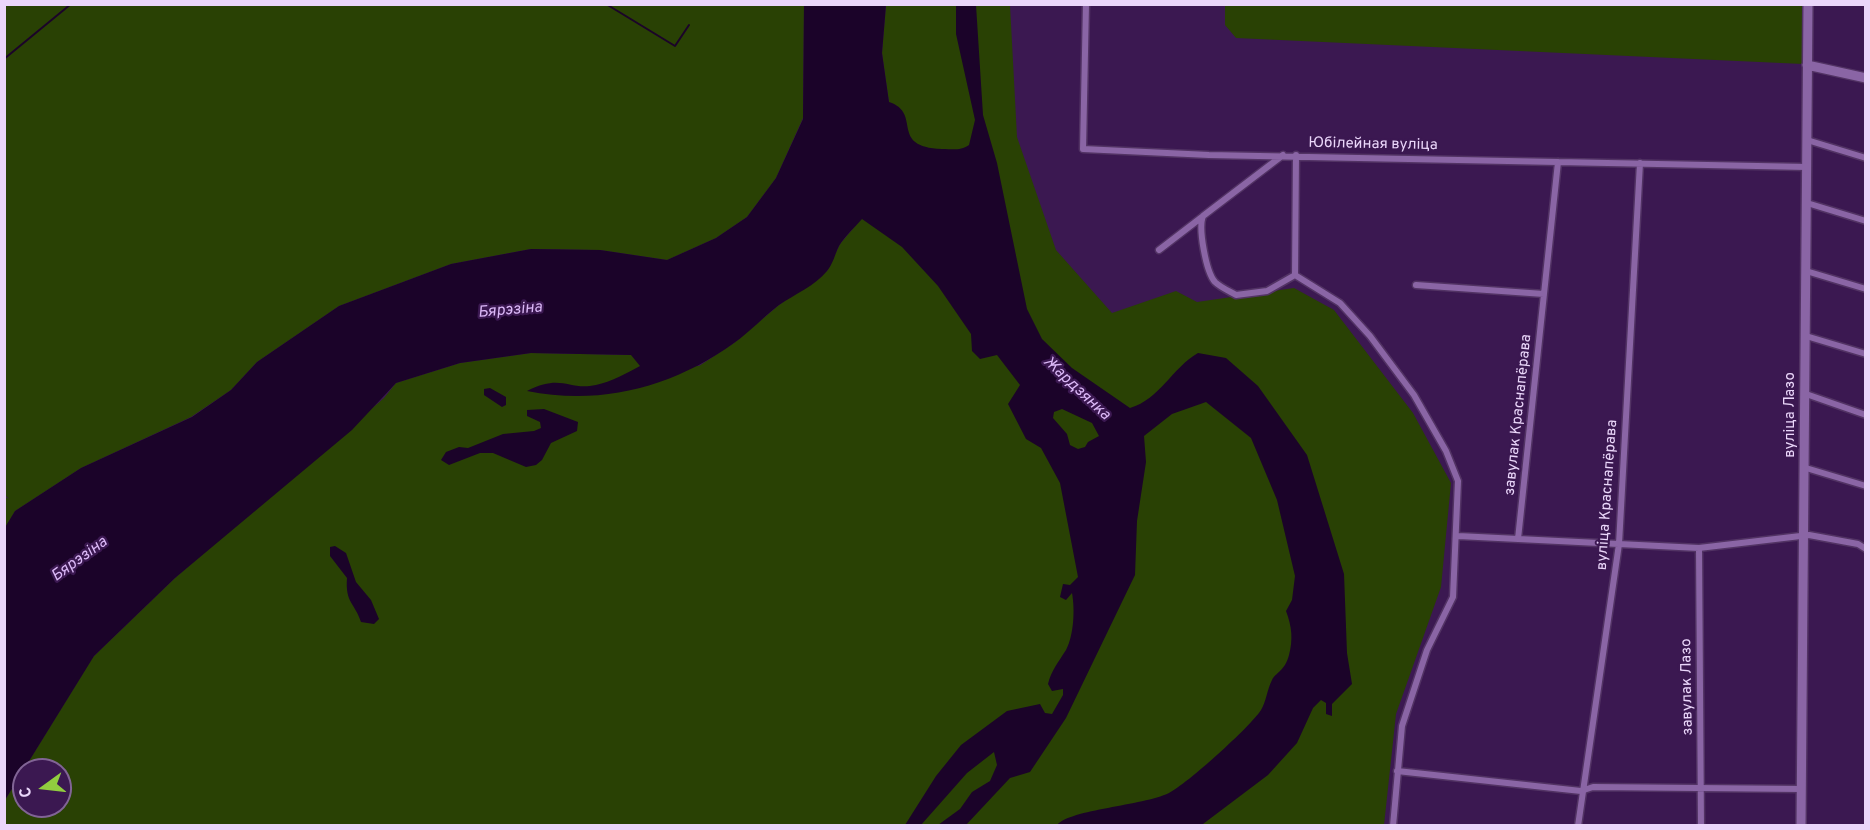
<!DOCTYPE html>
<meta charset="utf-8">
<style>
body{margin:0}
#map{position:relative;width:1870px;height:830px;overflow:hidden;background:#3b1851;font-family:Overpass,sans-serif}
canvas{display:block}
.frame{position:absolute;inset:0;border:6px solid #ead6fa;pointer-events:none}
.north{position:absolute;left:12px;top:758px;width:60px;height:60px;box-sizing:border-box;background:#3b1851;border:2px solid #816495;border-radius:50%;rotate:255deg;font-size:16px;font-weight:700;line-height:24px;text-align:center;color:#ead6fa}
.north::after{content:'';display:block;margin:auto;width:21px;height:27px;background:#91cd3f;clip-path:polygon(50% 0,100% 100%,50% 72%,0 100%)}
</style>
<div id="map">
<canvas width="1870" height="830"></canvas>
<div class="frame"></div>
<div class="north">С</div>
</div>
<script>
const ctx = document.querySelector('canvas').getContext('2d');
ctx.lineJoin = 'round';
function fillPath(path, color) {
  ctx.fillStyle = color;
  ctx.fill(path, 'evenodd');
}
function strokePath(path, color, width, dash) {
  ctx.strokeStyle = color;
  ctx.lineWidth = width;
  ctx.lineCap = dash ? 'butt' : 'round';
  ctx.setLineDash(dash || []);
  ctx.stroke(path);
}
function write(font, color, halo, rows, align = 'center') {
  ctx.font = font + ' Overpass,sans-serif';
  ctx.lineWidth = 4.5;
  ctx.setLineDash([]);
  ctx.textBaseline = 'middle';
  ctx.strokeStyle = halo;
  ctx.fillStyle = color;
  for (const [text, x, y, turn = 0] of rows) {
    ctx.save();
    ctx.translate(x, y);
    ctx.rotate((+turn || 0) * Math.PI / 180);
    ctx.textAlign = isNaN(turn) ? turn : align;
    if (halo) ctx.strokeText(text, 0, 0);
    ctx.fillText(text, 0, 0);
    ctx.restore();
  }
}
const green = new Path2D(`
 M5 5H804L803 118 776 178 747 217 716 238 667 260 600 250 531 249 451 264 339 306 257 362 231 390 191 417 81 468 15 511 5 529V497L9 499 4 494Z
 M886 5H1010L1017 137 1056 250 1112 313 1176 291 1197 302 1294 288 1334 310 1413 413 1451 483 1441 587 1396 714 1384 825 5 826V800L93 657 175 578 384 398 396 383 460 363 531 353 631 355 699 366 734 343 779 305 827 271 840 244 862 218 889 102 882 53ZM24 770H60V806H24Z
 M1225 5H1803V64L1236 38 1225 25Z`);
const water = new Path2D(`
 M804 5H886L882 53 889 102C923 113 888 147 942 149 953 149 960 151 969 145L975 120 956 34V5H976L983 115 997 163 1027 309 1042 339 1072 368 1130 408C1160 399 1172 368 1198 353L1226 358 1258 386 1307 455 1344 574 1347 653 1352 684 1332 704V716L1326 714V703L1321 700 1313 708 1297 743 1268 775 1203 824 1057 825C1071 809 1142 806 1169 793 1187 784 1250 727 1261 710 1266 702 1267 690 1272 680 1276 672 1285 671 1289 655 1293 639 1292 627 1286 611L1292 600 1295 576 1277 500 1251 438 1206 402 1172 414 1144 436 1146 462 1137 521 1135 575 1066 718 1030 772 1010 778 966 825H938L960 809 972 792 990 781 997 765 994 752 967 773 921 825H905L936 776 961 745 1007 711 1040 704 1045 713 1052 714 1063 695V689L1052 691 1048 684C1051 671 1059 661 1066 650 1074 635 1075 609 1072 593L1066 600 1060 597 1063 584 1070 585 1078 577 1060 483 1041 448 1026 439 1008 404 1020 385 997 355 980 359 972 351 971 334 938 286 902 247 862 219C855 227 845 236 839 246 835 254 833 264 827 271 815 286 795 294 779 305 763 317 750 332 734 343 673 387 601 406 527 391 562 373 568 391 596 385 611 382 627 373 640 366L631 355 531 353 460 363 396 383 352 430 175 578 94 656 5 800 4 529 15 511 81 468 192 417 231 390 257 362 339 306 451 264 531 249 600 250 667 260 716 238 747 217 776 178 803 119ZM1062 409 1092 423 1099 436 1088 442 1085 447 1078 449 1070 445 1067 434 1053 418 1054 412Z
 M490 388 506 397V405L502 407 484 395V389Z
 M544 409 578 422 577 431 551 443 542 460 536 465 526 467 493 453H480L449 465 441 460 446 452 459 447 468 448 503 434 534 431 541 428 540 422 527 416V410Z
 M335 546 346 553 356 582 371 600 379 619 374 624 361 622C355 603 345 603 347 578L330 556V547Z`);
const stream = new Path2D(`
 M606 4 675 46 689 25
 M4 59 71 4`);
const street = new Path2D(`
 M1086 4 1083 149 1209 155 1807 167
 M1807 140 1866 158
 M1283 155 1203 216C1198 228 1206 272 1215 282 1220 287 1229 291 1236 295L1267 291 1295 275
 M1296 155 1295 275 1340 303 1370 336 1414 395 1446 451 1458 481 1453 597 1427 650 1402 726 1393 826
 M1807 203 1866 221
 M1159 250 1202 217
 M1806 271 1866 289
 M1416 285 1544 294
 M1806 336 1866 354
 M1806 394 1866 415
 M1806 468 1866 486
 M1458 536 1699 548 1809 535 1858 544 1866 549
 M1518 539 1558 162
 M1699 548 1701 826
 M1397 771 1581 791 1593 787 1801 789
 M1578 826 1619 544 1640 163`);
const secondary = new Path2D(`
 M1807 65 1866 78
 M1801 826 1808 4`);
const streetNames = [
 ["Юбілейная вуліца",1373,145,1],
 ["завулак Краснапёрава",1519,415,-84],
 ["вуліца Лазо",1791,415,-90],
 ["вуліца Краснапёрава",1608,495,-86],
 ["завулак Лазо",1688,687,-91]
];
const waterNames = [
 ["Бярэзіна",510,311,-5],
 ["Жардзянка",1076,389,43],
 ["Бярэзіна",80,560,-36]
];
fillPath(green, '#294104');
fillPath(water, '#1b0329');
strokePath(stream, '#1b0329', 2);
strokePath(street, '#523364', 9);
strokePath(secondary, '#523364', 12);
strokePath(street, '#8a65a5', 6);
strokePath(secondary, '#8a65a5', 9);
write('15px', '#ead6fa', '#3b1851', streetNames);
write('italic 16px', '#dbb8f7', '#3b1851', waterNames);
</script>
